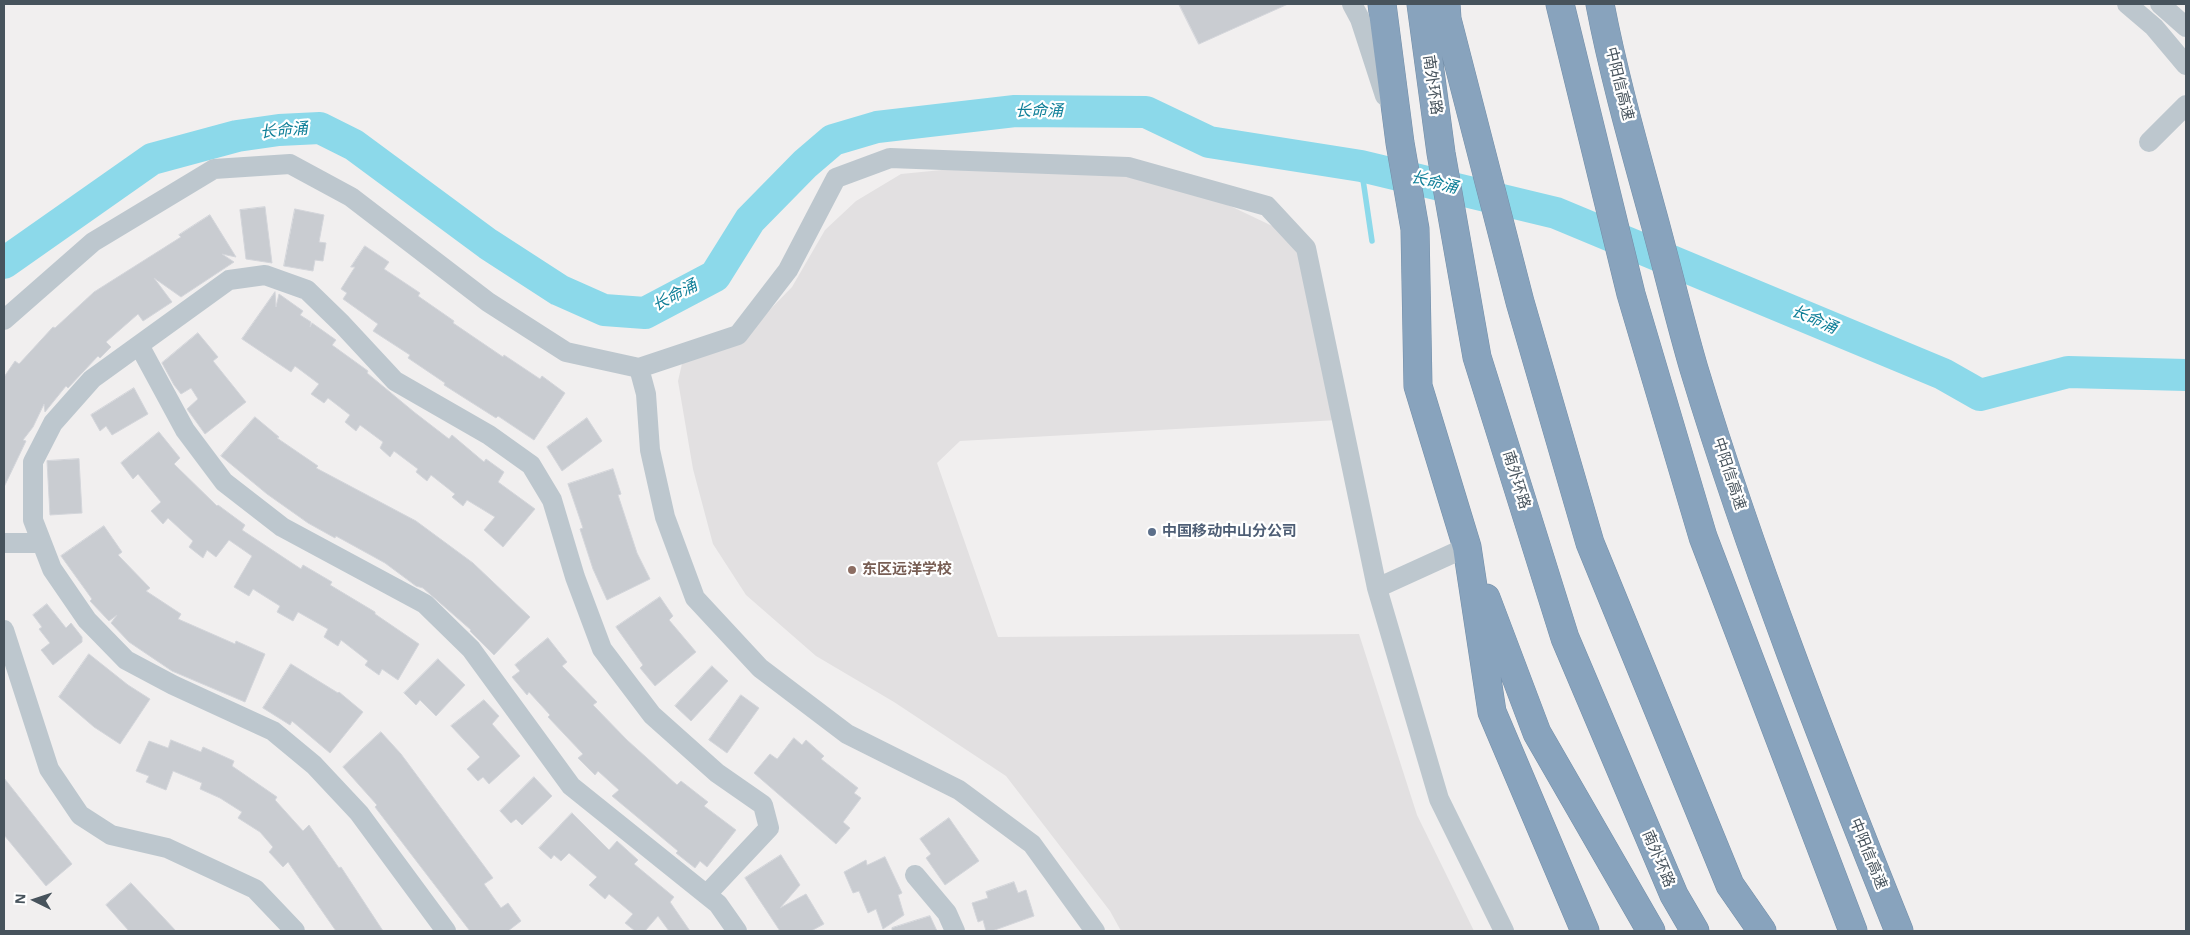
<!DOCTYPE html>
<meta charset="utf-8">
<style>
body{margin:0}
#map{position:relative;width:2190px;height:935px;overflow:hidden;background:#f1efef;font-family:Arial,sans-serif}
canvas{display:block}
.frame{position:absolute;inset:0;border:5px solid #47535c;pointer-events:none}
.north{position:absolute;left:10px;top:875px;width:50px;height:50px;-webkit-text-stroke:4px #fff;paint-order:stroke;rotate:274deg;font-size:14px;font-weight:700;line-height:20px;text-align:center;color:#47535c}
.north::after{content:'';display:block;margin:auto;width:18px;height:22px;background:#47535c;clip-path:polygon(50% 0,100% 100%,50% 72%,0 100%)}
</style>
<div id="map">
<canvas width="2190" height="935"></canvas>
<div class="frame"></div>
<div class="north">N</div>
</div>
<script>
const ctx = document.querySelector('canvas').getContext('2d');
ctx.lineJoin = 'round';
function fillPath(path, color) {
  ctx.fillStyle = color;
  ctx.fill(path, 'evenodd');
}
function strokePath(path, color, width, dash) {
  ctx.strokeStyle = color;
  ctx.lineWidth = width;
  ctx.lineCap = dash ? 'butt' : 'round';
  ctx.setLineDash(dash || []);
  ctx.stroke(path);
}
function write(font, color, halo, rows, align = 'center') {
  ctx.font = font + ' Arial,"Noto Sans SC",sans-serif';
  ctx.lineWidth = 4.5;
  ctx.setLineDash([]);
  ctx.textBaseline = 'middle';
  ctx.strokeStyle = halo;
  ctx.fillStyle = color;
  for (const [text, x, y, turn = 0] of rows) {
    ctx.save();
    ctx.translate(x, y);
    ctx.rotate((+turn || 0) * Math.PI / 180);
    ctx.textAlign = isNaN(turn) ? turn : align;
    if (halo) ctx.strokeText(text, 0, 0);
    ctx.fillText(text, 0, 0);
    ctx.restore();
  }
}
const education = new Path2D(`
 M1023 162 1125 173 1224 203 1306 242 1338 420 960 441 937 463 998 637 1359 634 1417 815 1474 931H1121L1110 911 1006 776 894 702 816 656 746 595 713 544 693 469 678 381 684 355 752 328 792 287 825 230 856 201 901 174Z`);
const stream = new Path2D(`
 M1361 166 1372 241`);
const river = new Path2D(`
 M4 263 152 159 237 136 279 130 320 128 354 145 488 244 559 290 604 310 645 313 715 276 750 220 805 164 833 140 877 127 1015 111 1146 112 1209 142 1361 166 1556 213 1943 374 1980 395 2068 372 2186 375`);
const building = new Path2D(`
 M1179 4H1288L1199 44Z
 M265 207 272 263 246 259 240 210Z
 M295 209 324 215 319 242 326 243 323 261 315 260 313 271 284 266Z
 M210 215 236 257 222 254 234 262 181 297 154 278 172 302 143 321 138 314 106 342 111 347 100 358 98 356 68 388 66 386 45 412 44 404 33 427 23 440 26 441 4 487V377L15 361 19 364 53 327 55 328 94 292 181 237 179 235Z
 M365 246 389 262 384 269 420 293 418 296 454 321 453 323 503 357 504 355 540 379 542 376 565 393 534 440 498 416 496 418 444 385 445 383 408 358 410 355 373 331 378 324 343 299 347 293 341 289 355 267H351Z
 M275 292 276 307 279 294 303 311 300 315 311 322 310 327 312 323 336 340 332 345 368 371 367 373 414 412 449 439 452 435 484 462 486 459 504 472 498 482 535 509 503 547 484 530 495 517 467 500 463 506 452 497 455 494 431 475 427 481 416 472 418 469 394 451 390 457 380 448 383 442 360 425 356 431 345 422 350 415 328 398 324 403 311 394 319 384 295 366 291 372 242 339Z
 M198 333 218 357 213 361 246 402 205 434 187 409 198 399 191 388 181 394 174 385 162 363Z
 M134 388 148 414 112 435 106 426 100 431 91 415Z
 M255 417 279 437 277 438 318 466 316 468 416 521 473 563 530 617 494 655 470 631 471 630 423 588 416 586 385 563 336 536 335 538 308 523 267 494 221 456Z
 M587 418 602 441 562 471 547 447Z
 M159 432 180 458 174 464 217 506 218 505 245 525 242 530 301 569 303 565 332 582 330 585 375 612V614L419 644 398 680 382 669 379 675 365 665 368 661 341 640 338 646 324 637 328 629 298 612 293 621 277 612 280 606 253 589 249 596 234 587 252 556 229 540 216 557 207 550 203 558 189 547 193 541 168 518 163 524 151 511 161 502 138 474 133 479 121 463Z
 M79 459 82 513 50 515 47 461Z
 M613 469 621 494 618 495 637 553 650 579 607 600 593 569 580 529 583 528 568 484Z
 M104 526 122 552 118 555 150 588 146 591 181 614 178 619 235 644 236 641 265 654 245 702 172 671 129 642 111 623 117 615 109 621 90 601 92 599 61 556Z
 M660 597 673 616 669 620 696 652 655 686 640 668 643 665 616 627Z
 M47 604 66 628 71 623 82 637V642L53 665 41 650 50 643 39 629 42 627 33 615Z
 M548 638 567 662 562 666 597 702 593 705 627 740 677 785 681 781 708 802 704 806 736 830 707 867 700 861 695 868 676 853 678 851 612 796 619 790 598 771 595 775 578 758 583 754 548 717 550 715 529 692 527 695 512 677 520 671 515 665Z
 M89 654 128 685 150 699 120 744 94 727 59 697Z
 M438 659 465 685 436 716 420 700 416 705 404 693Z
 M291 664 338 693 339 692 363 712 330 753 292 721 290 725 263 708Z
 M712 666 728 681 691 721 675 706Z
 M741 695 759 708 727 753 709 740Z
 M484 700 499 716 492 724 520 756 489 784 483 777 478 781 467 769 480 757 451 726Z
 M381 732 401 754 493 878 484 884 501 908 508 903 521 921 508 931H470L375 807 377 805 343 767Z
 M794 738 802 745 806 740 824 756 821 759 858 788 854 793 861 798 843 822 850 828 836 844 754 773 770 754 777 759Z
 M171 740 201 752 203 747 234 761 232 766 277 797 275 800 303 831 309 825 339 868 341 867 383 931H336L288 862 283 867 269 852 273 847 260 832 238 818 242 812 220 798 200 789 202 783 173 771 166 790 146 782 149 776 136 771 149 741 168 748Z
 M534 777 552 796 522 825 516 819 511 823 500 811Z
 M4 778 72 864 46 886 4 835Z
 M572 813 609 850 617 841 638 860 634 864 674 897 670 902 690 931H669L658 916 645 931H635L625 923 633 914 609 894 605 899 589 885 597 877 569 853 561 861 554 855 551 859 539 848Z
 M949 818 979 861 945 885 926 858 931 854 920 839Z
 M781 855 800 885 780 908 806 894 824 924 811 931H780L745 878Z
 M885 857 902 893 898 895 904 915 883 929 876 909 868 913 859 891 853 893 844 872 866 860 867 865Z
 M1014 882 1018 893 1026 890 1034 916 992 931H986L983 920 978 922 972 903 988 898 986 892Z
 M131 883 176 931H129L106 905Z
 M930 916 937 931H892V928Z`);
const minor = new Path2D(`
 M1352 4 1360 19 1385 96
 M2127 4 2154 27 2186 65
 M2160 4 2186 27
 M2149 142 2186 105
 M4 320 93 242 214 169 290 164 351 197 488 302 566 352 639 368 738 335 788 270 836 178 890 158 1128 167 1267 206 1306 248 1377 588 1467 547
 M139 345 185 430 224 482 282 527 425 604 471 649 571 786 718 904 737 931
 M639 368 646 394 650 450 665 517 695 598 760 668 847 734 959 790 1032 844 1095 931
 M4 543H42
 M1377 588 1439 799 1504 931
 M4 630 49 769 80 815 111 835 167 848 255 889 295 931
 M915 875 947 913 955 931
 M446 931 359 813 314 765 273 731 173 685 126 660 87 620 52 569 33 520V462L53 423 92 379 229 280 265 275 307 290 342 324 395 381 489 435 531 465 552 500 575 577 602 649 652 715 717 773 763 805 769 828 707 894`);
const highway = new Path2D(`
 M1382 4 1400 143 1415 229 1418 386 1467 547 1492 712 1585 931
 M1421 4 1441 153 1477 357 1565 638 1674 895 1695 931
 M1446 4 1447 19 1520 302 1590 543 1730 885 1762 931
 M1560 4 1631 294 1703 537 1853 931
 M1600 4C1614 77 1635 150 1655 223 1668 271 1680 321 1694 369 1752 560 1825 747 1899 931
 M1486 598 1537 733 1651 931`);
const markers = [
 [1152,532,5,"#5c6f8a"],
 [852,570,5,"#8d6e63"]
];
const streetNames = [
 ["中阳信高速",1619,84,76],
 ["南外环路",1432,85,82],
 ["中阳信高速",1729,474,72],
 ["南外环路",1516,480,73],
 ["中阳信高速",1868,854,68],
 ["南外环路",1658,859,67]
];
const serviceNames = [
 ["中国移动中山分公司",1162,532]
];
const educationNames = [
 ["东区远洋学校",862,570]
];
const waterNames = [
 ["长命涌",1039,112],
 ["长命涌",284,131,-5],
 ["长命涌",1434,183,14],
 ["长命涌",675,296,-28],
 ["长命涌",1814,320,23]
];
fillPath(education, '#e2e0e1');
strokePath(stream, '#8cd9ea', 5.5);
strokePath(river, '#8cd9ea', 32);
fillPath(building, '#c9ccd1');
strokePath(building, '#d3d5da', 1);
strokePath(highway, '#738ea8', 29);
strokePath(minor, '#bdc7ce', 20);
strokePath(highway, '#88a3bd', 28);
for (const [x, y, r, color] of markers) {
  const dot = new Path2D();
  dot.arc(x, y, r, 0, 2 * Math.PI);
  ctx.fillStyle = color;
  ctx.fill(dot);
  strokePath(dot, '#fff', 2);
}
write('15px', '#47535c', '#fff', streetNames);
write('bold 15px', '#4e5e75', '#fff', serviceNames, 'left');
write('bold 15px', '#785e54', '#fff', educationNames, 'left');
write('italic 16px', '#0f7f98', '#fff', waterNames);
</script>
